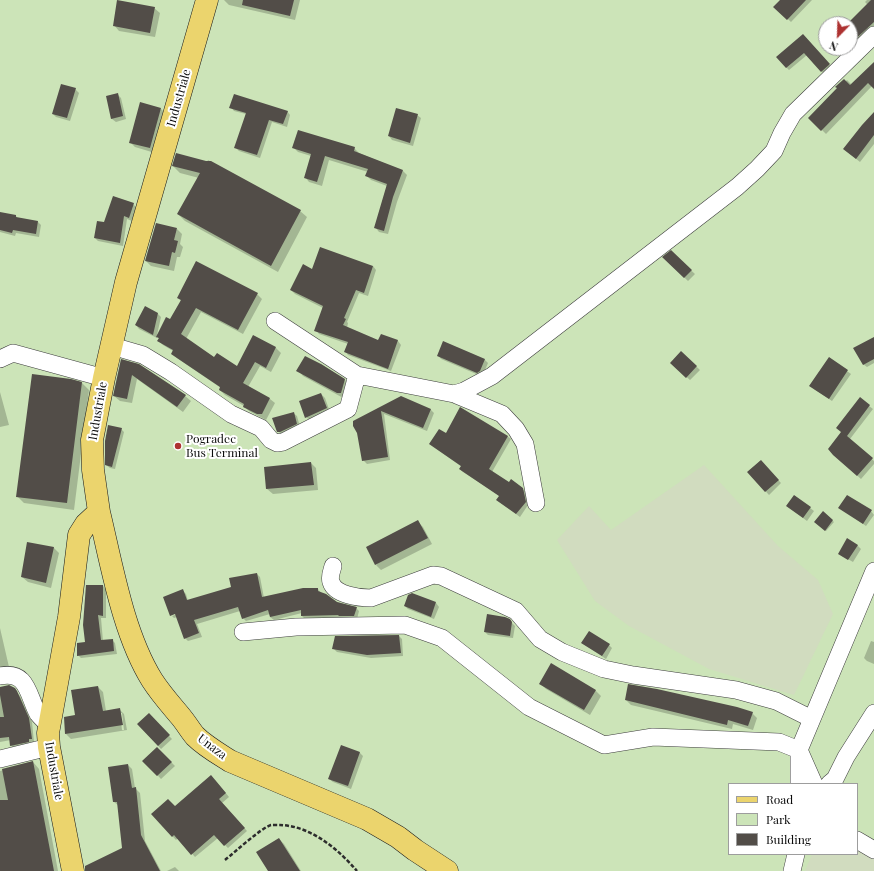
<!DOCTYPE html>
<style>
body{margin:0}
#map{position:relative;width:874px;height:871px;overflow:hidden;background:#fdfbeb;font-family:"Playfair Display",serif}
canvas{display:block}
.legend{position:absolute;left:728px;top:783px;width:130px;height:72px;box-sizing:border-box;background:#fff;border:1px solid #9d9d9d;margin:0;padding:5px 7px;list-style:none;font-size:12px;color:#0b0b0b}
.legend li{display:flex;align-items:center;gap:8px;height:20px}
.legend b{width:20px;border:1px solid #9d9d9d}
.north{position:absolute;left:818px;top:16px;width:40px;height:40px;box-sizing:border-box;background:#fff;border:1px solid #9d9d9d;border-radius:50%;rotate:203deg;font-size:11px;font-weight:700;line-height:16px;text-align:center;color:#0b0b0b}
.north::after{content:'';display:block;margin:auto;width:14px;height:18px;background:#ad3231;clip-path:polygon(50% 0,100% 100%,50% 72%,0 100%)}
</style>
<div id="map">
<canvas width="874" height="871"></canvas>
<ul class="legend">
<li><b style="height:5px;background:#ebd46d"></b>Road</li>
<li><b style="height:11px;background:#cce4b8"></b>Park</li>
<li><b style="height:11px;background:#524d48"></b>Building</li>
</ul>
<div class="north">N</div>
</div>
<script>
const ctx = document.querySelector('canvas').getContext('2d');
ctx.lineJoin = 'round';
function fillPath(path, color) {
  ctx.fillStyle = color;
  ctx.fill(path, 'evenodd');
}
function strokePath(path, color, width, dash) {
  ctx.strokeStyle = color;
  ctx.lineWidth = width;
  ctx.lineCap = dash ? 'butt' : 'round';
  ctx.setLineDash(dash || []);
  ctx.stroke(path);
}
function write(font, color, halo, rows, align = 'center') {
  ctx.font = font + ' "Playfair Display",serif';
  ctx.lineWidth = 4;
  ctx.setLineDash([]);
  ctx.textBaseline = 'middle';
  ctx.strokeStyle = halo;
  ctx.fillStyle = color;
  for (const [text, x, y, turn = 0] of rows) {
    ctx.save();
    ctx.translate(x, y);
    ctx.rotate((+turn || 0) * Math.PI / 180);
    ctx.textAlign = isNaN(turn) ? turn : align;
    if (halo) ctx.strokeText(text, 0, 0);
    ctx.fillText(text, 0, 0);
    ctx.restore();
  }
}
const green = new Path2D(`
 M0 0H874V871H0ZM826 24H850V48H826ZM729 784H857V854H729Z`);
const cemetery = new Path2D(`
 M704 465 778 546 818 580 833 614 794 695 709 669 629 626 595 601 557 540 589 506 611 530Z
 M857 839 874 853V871H805L812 854H857Z`);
const shadow = new Path2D(`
 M224 0H300L295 20 229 5Z
 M781 0H812L791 22 775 7Z
 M867 0H874V26L868 33 850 48V24H848L868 5 865 2Z
 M154 8 160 13 155 37 119 31 114 25Z
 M806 38 832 68 825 75 807 55 789 70 786 67Z
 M874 64V88L872 86 826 134 810 118 847 80 852 85Z
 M75 89 79 93 70 121 56 117 53 114Z
 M117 94 121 98 126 119 116 122 112 119 107 97Z
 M231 107 287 111 290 115 287 127 272 122 260 158 239 151 236 148 246 114 234 111Z
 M161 109 166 114 155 153 135 147 130 142Z
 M874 114V144L860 162 849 153Z
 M417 115 421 118 413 146 392 140 389 136Z
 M294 148H354L359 153 403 171 407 175 397 202 388 234 379 232 375 227 387 186 371 180 366 175 368 172 329 160 322 186 309 182 305 177 311 156 298 152Z
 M208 160 300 211 307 217 278 272 185 221 178 214 199 178 180 173 173 166 207 162Z
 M133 204 136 207 132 221 127 219 123 246 98 241 95 238 104 224Z
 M0 213 16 216 18 219 38 222 41 225 39 237 16 233 15 236 0 232Z
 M177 229 182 234 180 244 183 247 180 257H177L174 271 151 266 146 261Z
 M671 252 695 274 688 281 664 258Z
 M373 266 376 270 368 296 359 293 347 322 348 323 347 328 379 341 381 335 398 341 401 345 391 371 348 355 345 351 348 344 319 334 316 330 323 308 295 294 291 290 313 270Z
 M257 294 262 299 243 334 201 312 186 339 215 358 237 368 254 336 276 348 281 353 271 372 260 366 248 387 270 399 275 403 266 420 249 411 244 406 225 395 220 390 221 388 177 358 172 353 173 351 163 345 158 340 159 339 157 336V338L139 329 136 325 158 314 161 317 157 335 170 321 181 301 178 297Z
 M874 338V363L867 367 863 364Z
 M681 352 700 370 690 380 671 363Z
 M438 355 484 359 488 363 483 375 481 376 441 359Z
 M829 358 851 374 832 401 814 389Z
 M122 360 185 396 191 401 183 412 137 379 132 403 120 401 114 396Z
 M321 364 345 380 350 385 345 399 303 376 298 370Z
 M71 380 82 383 89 390 74 510 24 503 17 496Z
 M0 392 9 425 0 427Z
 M321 394 325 398 330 412 310 420 306 417Z
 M401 398 431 410 434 413 427 431 384 414 390 460 367 464 363 460 358 432 353 423Z
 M860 399 873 409 850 439 874 461V464L861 479 838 458 842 432Z
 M293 413 297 416 300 427 282 435 278 431Z
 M121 429 124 432 115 469 110 468 106 465Z
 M446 435 507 436 511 439 492 472 509 483 522 489 526 492 528 505 520 517 501 503 500 496 463 472 460 469 462 467 430 444Z
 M760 461 781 483 769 495 748 472Z
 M311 463 316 468 318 490 273 494 267 489 265 468Z
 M795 496 814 511 807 521 791 509Z
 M840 508 871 511 874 515 866 526Z
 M823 512 834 522 826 531 815 522Z
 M418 522 423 527 432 544 381 570 376 565Z
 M28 543 54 548 59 553 51 588 28 582 22 577Z
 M857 545 861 549 853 562 841 555Z
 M257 574 260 577 264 598 304 589H318L321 593 326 594 337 602 356 608 359 611 357 619H343L341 618 305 619 302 616V613L274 620 270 617V614L246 621 243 618 240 611 197 624 202 637 188 641 185 638 177 617 174 618 172 616 180 613 179 611 171 614V615L165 597 183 591 186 594 188 601 232 588 230 579Z
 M103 586 106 589V618H101L103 641 112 640 115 643 117 654 81 658 78 655 86 643Z
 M436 603 439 607 434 619 408 609 405 606Z
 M512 623 515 626 513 638 488 635 485 632Z
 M0 628 9 667 0 669Z
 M399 636 402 639 403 656 371 658 337 652 334 649Z
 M871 641 874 642V664L867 661 864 658Z
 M582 643 609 645 612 648 606 659Z
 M552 665 596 691 601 696 590 715 546 689 541 684Z
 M12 687 20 696 32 722 34 742H31L32 745 15 749 11 746V740L0 742V688Z
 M98 687 103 692 106 711 119 709 124 714 127 730 71 739 66 734 65 718 77 716ZM120 713H122L124 730H122Z
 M626 700 752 713 757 718 753 730 733 724 732 729 631 705Z
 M149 715 172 739 161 749 139 725Z
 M342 746 360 753 363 756 351 789 333 782 329 779Z
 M157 748 175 766 161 779 144 761Z
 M33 762 39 769 58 871H0V771Z
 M128 765 132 769 135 788 140 793 145 841 161 871H93L123 848 119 806 114 802Z
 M215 780 229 797 222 803 247 831 228 848 218 838 195 857 178 838 176 840 152 814 175 807Z
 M279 839 284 844 301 871H269Z
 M175 867 179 871H167Z`);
const building = new Path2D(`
 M117 0 155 7 150 33 113 26Z
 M243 0H294L290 16 242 5Z
 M780 0H806L787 20 773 7Z
 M871 0H874V22L850 44V21Z
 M803 34 830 64 821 72 804 53 786 68 776 57Z
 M874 62V89L868 83 821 131 808 118 837 88 835 87 844 79 850 85Z
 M61 84 76 88 67 118 52 114Z
 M118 93 123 116 111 119 106 96Z
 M234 94 288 111 283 124 269 120 257 155 234 148 246 113 229 108Z
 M140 102 161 108 150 148 129 143Z
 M396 108 418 114 410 143 388 136Z
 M874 112V135L856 159 843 149 862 125Z
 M298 130 355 147 354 151 403 170 393 197 384 231 374 228 387 184 365 176 368 169 325 156 317 182 304 178 311 154 292 148Z
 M176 153 206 161H211L301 210 271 266 177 214 200 173 172 166Z
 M113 196 134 203 129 218 124 216 120 243 94 238 97 221 104 222Z
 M0 212 16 215V217L38 221 36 234 13 230 12 233 0 230Z
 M156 223 177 228 174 240 178 241 175 253 172 252 169 266 145 261Z
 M320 247 373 266 364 293 356 290 344 318 346 319 343 325 378 340 381 334 398 340 388 369 344 352 348 342 314 331 323 306 290 290 303 264 312 269Z
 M671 250 692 270 684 278 662 257Z
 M196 261 258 293 238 330 196 308 181 334 214 357 217 353 237 366 253 335 276 347 266 368 255 362 243 383 270 398 262 414H257L243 407 244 404 219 390 220 387 171 354 173 350 157 341 159 338 156 337 166 317 170 319 181 300 177 298Z
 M145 306 158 313 153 335 135 325Z
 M874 337V359L863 365 853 348Z
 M443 341 485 359 480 371 477 373 437 356Z
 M681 351 697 366 686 378 670 363Z
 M305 356 321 364 345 379 341 393H337L296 371Z
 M829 357 848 370 829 399 809 386Z
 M121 359 139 364 186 395 177 407 132 375 127 399 113 396Z
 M32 374 71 379 82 382 67 503 16 497Z
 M321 393 327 408 305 418 299 401Z
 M401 396 431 409 423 428 381 411 388 457 362 461 357 433 353 426V421Z
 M860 397 870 405 847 436 873 458 857 476 833 455 828 449 841 432 836 428Z
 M460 407 508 436 489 469 509 482 511 479 523 488 526 502 516 514 496 500 499 496 459 469 461 466 429 444 439 429 446 433Z
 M294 412 297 424 280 432H277L272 418Z
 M108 425 122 428 112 467 105 465V441Z
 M761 460 779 480 765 492 747 472Z
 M311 462 314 485 266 489 264 467Z
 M794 495 811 507 803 518 786 506Z
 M847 495 872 510 863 524 838 508Z
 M823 511 833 520 825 531 814 522Z
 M418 520 428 538 375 565 366 547Z
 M847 538 858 545 848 560 838 554Z
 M27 542 54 547 46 583 21 577Z
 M257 573 262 597 303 588H318V591L326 594 337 602 357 607 354 616H338L339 615 301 616V610L270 617 268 610 242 619 238 607 194 620 199 633 184 639 175 614 170 616 163 597 183 589 187 600 231 587 229 578Z
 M86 585H103V616L98 615 101 640 113 639 114 651 77 656V643L85 642 83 625Z
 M412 593 436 602 431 617 404 606 408 595Z
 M487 614 505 617 510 619 512 622 510 636 484 632Z
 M589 631 610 644 602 656 581 643Z
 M399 635 401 653 367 655 332 649 335 636Z
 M551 663 596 690 584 710 539 684Z
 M628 684 657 689 737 707 753 712 748 726 728 720 727 725 625 700Z
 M9 685 15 688 17 691 29 718 32 739H29V742L10 746 9 737 0 738V717H4L0 695V687Z
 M98 686 103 711 120 708 123 725 65 734 64 717 75 715 71 690Z
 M149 713 170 735 158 746 137 724Z
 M341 745 360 752 348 786 328 779Z
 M157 747 172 762 157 776 142 761Z
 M33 761 54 871H0V800H8L2 769Z
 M128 764 132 788 136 787 141 835 160 871H85V866L122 848 117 802H113L108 767Z
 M211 775 226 793 219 799 245 828 224 846 214 835 191 855 174 835 172 837 151 814 168 799 175 806Z
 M279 838 300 871H268L256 852Z`);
const path = new Path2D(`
 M225 860C235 852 261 828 271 825 274 825 278 825 280 825 311 826 338 849 357 871`);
const minor = new Path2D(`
 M275 321 357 375 454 394 502 414 516 429 525 444 536 503
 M112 346 143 355 171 372 231 414 261 428 271 440 277 443 283 442 348 409 357 375
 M0 359 13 353 104 378
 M454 394 464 391 492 376 737 187 757 169 774 151 782 133 793 114 874 35
 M333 566C332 571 329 576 331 582 335 595 359 598 371 598L433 575 441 576 516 611 540 639 562 652 604 669 633 675 736 690 776 701 812 719
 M243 632 296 627 405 625 442 638 529 707 604 745 653 737 779 742 799 750 814 784
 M0 676C28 670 28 696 38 714 41 718 46 722 50 726
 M0 759 49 747
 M799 784V750L874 571
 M829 784 835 779 846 757 874 713
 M857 840 874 850
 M792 871 796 854`);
const major = new Path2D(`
 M99 512C112 566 123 633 152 680 161 694 171 705 181 717 186 723 190 730 195 736 205 746 219 754 230 761L367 819 398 837 415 850 447 871
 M73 871 49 747 48 733 69 617 79 535 86 524 99 512 93 470 92 440 104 378 126 282 207 0`);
const markers = [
 [178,446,4,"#ad3231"]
];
const streetNames = [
 ["Industriale",179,98,-74],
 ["Industriale",98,411,-80],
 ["Unaza",212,747,37],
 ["Industriale",54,771,80]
];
const poiNames = [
 ["Pogradec",186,439],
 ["Bus Terminal",186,453]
];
fillPath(green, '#cce4b8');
fillPath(cemetery, '#d1dcbf');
fillPath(shadow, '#0003');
fillPath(building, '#524d48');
strokePath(minor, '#3e3e3e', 18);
strokePath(major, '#1c1c1c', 23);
strokePath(path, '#2d2d2d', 2.5, [4, 2]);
strokePath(minor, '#fff', 17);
strokePath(major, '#ebd46d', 22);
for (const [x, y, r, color] of markers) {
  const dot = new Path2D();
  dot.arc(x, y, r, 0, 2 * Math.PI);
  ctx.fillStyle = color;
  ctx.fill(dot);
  strokePath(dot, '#fff', 1.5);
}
write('12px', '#0b0b0b', '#fff', streetNames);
write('12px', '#0b0b0b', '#fff', poiNames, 'left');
</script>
